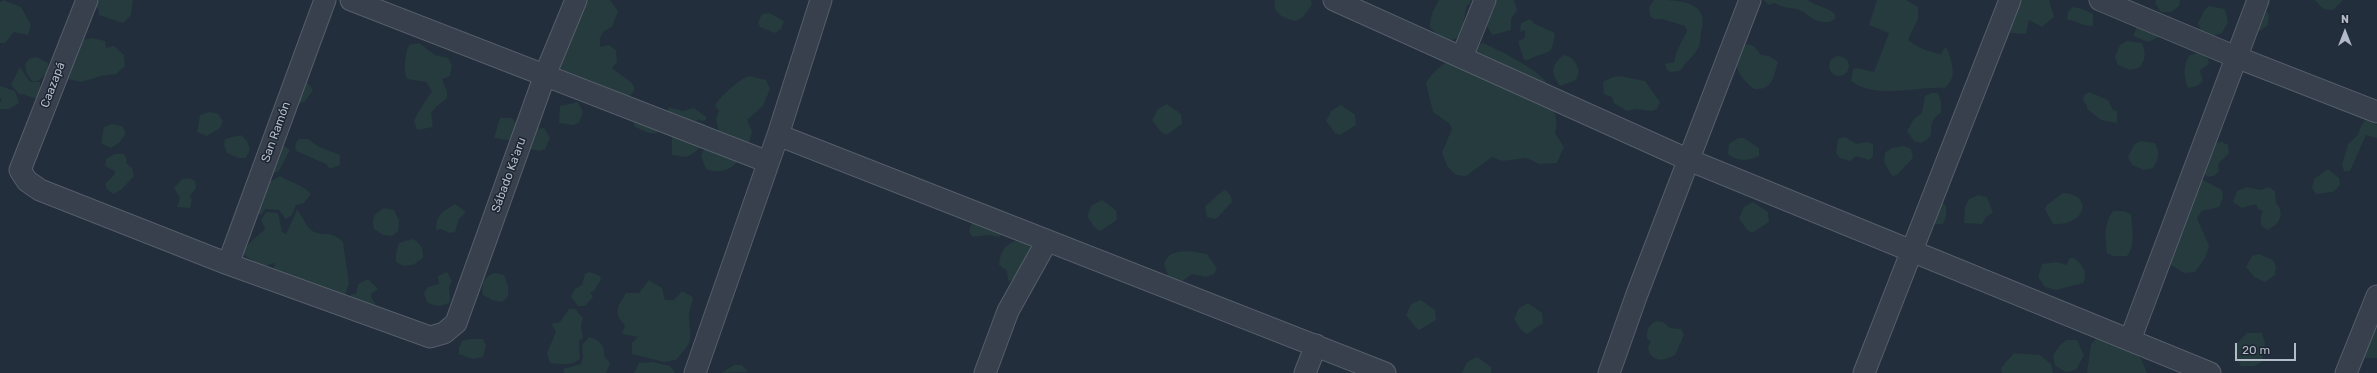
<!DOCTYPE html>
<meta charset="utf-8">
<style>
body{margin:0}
#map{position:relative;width:2377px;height:373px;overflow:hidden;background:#232e3c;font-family:Rubik,sans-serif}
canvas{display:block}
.north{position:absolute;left:2325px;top:12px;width:40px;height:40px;-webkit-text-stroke:3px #1c2531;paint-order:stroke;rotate:0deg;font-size:11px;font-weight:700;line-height:16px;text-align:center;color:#b2bbc7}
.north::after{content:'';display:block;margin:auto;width:14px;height:18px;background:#b2bbc7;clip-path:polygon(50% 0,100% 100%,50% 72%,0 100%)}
.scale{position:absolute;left:2235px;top:343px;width:61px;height:18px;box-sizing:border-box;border:2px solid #b2bbc7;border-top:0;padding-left:5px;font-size:12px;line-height:14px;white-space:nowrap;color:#b2bbc7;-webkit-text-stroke:3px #1c2531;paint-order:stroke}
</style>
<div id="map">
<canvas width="2377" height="373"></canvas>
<div class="north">N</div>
<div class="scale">20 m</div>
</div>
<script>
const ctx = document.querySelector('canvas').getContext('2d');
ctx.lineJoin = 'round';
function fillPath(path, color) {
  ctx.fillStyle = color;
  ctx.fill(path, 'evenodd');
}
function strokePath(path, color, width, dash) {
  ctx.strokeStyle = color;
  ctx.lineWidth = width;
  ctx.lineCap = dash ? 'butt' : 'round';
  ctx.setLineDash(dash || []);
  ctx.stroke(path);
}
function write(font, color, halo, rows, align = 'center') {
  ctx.font = font + ' Rubik,sans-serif';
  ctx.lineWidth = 3;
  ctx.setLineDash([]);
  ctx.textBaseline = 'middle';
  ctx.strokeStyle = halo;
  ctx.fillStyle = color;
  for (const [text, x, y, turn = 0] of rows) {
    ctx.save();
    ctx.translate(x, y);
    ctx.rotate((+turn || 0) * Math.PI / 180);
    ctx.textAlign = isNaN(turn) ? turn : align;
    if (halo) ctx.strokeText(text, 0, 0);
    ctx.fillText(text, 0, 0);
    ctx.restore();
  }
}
const green = new Path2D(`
 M3 0 21 7 31 25 28 35 14 32 5 43H0V3Z
 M90 0H133L131 15 123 23 99 15V10Z
 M585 0H610L618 11 612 27 604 31 600 38V47L609 45 616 50 617 62 612 68 632 83 635 89 629 98 558 76C560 70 559 67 559 61 559 52 572 27 579 22V15L584 11Z
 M1275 0H1311L1312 5 1303 17 1296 21C1284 18 1272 14 1275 0Z
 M1439 0H1472L1466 8 1461 35 1453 40 1442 39 1429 26 1432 13Z
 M1496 0H1514L1517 10 1511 19V30L1492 35 1487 25 1488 13 1494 11Z
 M1654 0C1677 0 1711 0 1701 32 1700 37 1701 45 1697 50 1692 58 1685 63 1680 71L1671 72 1667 70 1665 64 1674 62 1676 53 1687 31 1685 26 1662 19H1654L1650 16 1649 7Z
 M1764 0H1808C1816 7 1825 6 1834 13L1836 18 1830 22C1808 23 1810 12 1796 9 1786 7 1784 8 1774 3L1769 5Z
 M1877 0H1906L1918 7V19L1908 40C1918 48 1929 52 1941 54L1945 47C1950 51 1949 55 1951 61 1954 72 1954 79 1945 88 1916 86 1877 100 1851 81L1853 69 1858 68 1874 72 1889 33 1869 25Z
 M2016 0H2049L2054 17 2042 27 2029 20 2026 34 2010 33Z
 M2156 0H2180L2179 6 2171 12H2161L2155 3Z
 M2315 0H2342V1L2333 10C2323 10 2321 7 2315 0Z
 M2209 6 2225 9 2228 22 2222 33 2213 36 2201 31 2198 23 2204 11Z
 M2073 7 2082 9 2093 14V26C2083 27 2077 20 2067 20L2068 12Z
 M2265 9 2269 15 2268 25 2260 31 2255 32Z
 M769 13 784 21 781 29 775 33 760 27 758 22 762 14Z
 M1530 19 1535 24 1555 33C1552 52 1553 51 1536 56 1531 58 1530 60 1524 60L1518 41 1525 38V30L1520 32 1521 23Z
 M2137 27 2161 36 2148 42 2133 36Z
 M93 38 105 41 106 48 114 46 124 55 125 66 116 74 101 76 81 82 68 79 60 82 73 53H78V45L82 40Z
 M2127 41 2142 43C2146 53 2146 59 2139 68L2130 70 2118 65 2115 57 2120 45Z
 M419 43 435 55 448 58 452 65 450 76 442 79 447 92V98L436 107 431 113 433 127 417 130 414 121 420 109 432 91 426 82 407 79C403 70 405 54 409 45Z
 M1483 43C1499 50 1540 70 1548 85 1551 91 1551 100 1553 107 1556 117 1558 122 1555 133L1564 147 1557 163 1539 164 1526 158 1502 161 1492 157 1466 176 1456 175 1447 166 1442 152 1452 129 1450 124 1433 112 1426 83C1439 62 1461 54 1483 43Z
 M1748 44 1754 46 1761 55 1769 56 1778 62C1773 78 1773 90 1754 89 1737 75 1732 65 1741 46Z
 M2200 53 2208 59 2209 64 2200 70 2203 81 2197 86 2188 88C2183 77 2183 65 2190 55Z
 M1563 55C1573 56 1577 63 1579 72L1576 80 1560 86C1551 72 1550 67 1563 55Z
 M1829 66a10 10 0 1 1 20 0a10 10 0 1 1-20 0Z
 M36 57 48 63V72L38 81H32L27 74 25 64 29 59Z
 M20 67 30 82H40V93L36 99 23 94 20 95 11 85Z
 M750 76 766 80 770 89 763 106 747 120 752 132C746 154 733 179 706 169L701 156 707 142 719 133 716 119 719 111 715 106C719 97 740 78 750 76Z
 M1620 76 1645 81 1660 102 1657 109 1652 111 1636 109 1627 111 1614 103 1612 97 1604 94 1603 82 1613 77Z
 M299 81 308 83 313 90 305 101 297 105Z
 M0 86 15 91 19 103 9 109H0V102L2 101 0 98Z
 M2089 92 2108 100 2113 110 2117 111V123L2101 120 2087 109V106L2083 100 2084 95Z
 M1932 93H1938L1941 101V112C1939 114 1936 117 1934 119 1927 130 1938 135 1921 143L1914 141 1907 131 1914 119 1922 113 1925 96Z
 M578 102 583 112 579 123 573 125 559 123 560 106Z
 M1167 104 1181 114 1182 124 1166 135 1161 132 1152 120 1158 109Z
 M1341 105 1355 115 1356 125 1340 135 1335 133 1326 121 1332 110Z
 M669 107 682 111 694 108 706 117V120L702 121 699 119 692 124 693 126 697 121 705 124C708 140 701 151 686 157L672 155V135L667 112Z
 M209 112 218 114 223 121 220 128 207 136 197 132 200 115Z
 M500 118H512L518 127 514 138 508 140 494 138Z
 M632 120 658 127 657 133H649L635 127Z
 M2365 120 2377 125V138L2366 135 2350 171H2344L2342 165 2348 144 2358 135 2360 128Z
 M112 124 122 126 126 133 119 143 111 148 101 143 104 127Z
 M544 128 550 138 545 149 540 151 526 148 531 129Z
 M241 135 247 141 250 150 246 158H239L227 153 224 145 225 139Z
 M1845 137 1856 144 1867 142 1873 144V156L1869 160 1856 156 1850 161 1840 158 1836 153 1838 139Z
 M1738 138H1744L1759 148V156C1748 161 1738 162 1728 154L1729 144Z
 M299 139H308L319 147 340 155V165L330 169 326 164 296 151 295 144Z
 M2140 141 2155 143C2160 153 2159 159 2153 168L2144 170 2132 165 2128 157 2134 145Z
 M2222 142 2228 145 2229 153 2218 164 2219 171 2214 176 2208 177 2203 173 2212 143Z
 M284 146 290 150 278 172 271 173 278 148Z
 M1904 146 1911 149 1913 158 1897 175 1892 176 1884 162 1885 153 1891 148Z
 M115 154H124L127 160 126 163 132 168 134 176 121 190 113 194 107 189 105 184 114 175 115 171 105 166 106 159Z
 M2328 169 2339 178 2340 185 2333 192 2316 194 2312 188 2314 179Z
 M280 176C291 183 302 184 311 194L304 203 296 205 292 215 286 219 279 210 265 209 261 215 255 213 264 185Z
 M189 178 195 181 196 188 190 196 192 200 190 208 177 207 180 198 174 188 182 179Z
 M2199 178 2222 190 2223 198 2219 207 2202 211 2197 218 2209 246 2205 258 2195 272 2184 273 2171 265 2168 255Z
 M2247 187 2261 190 2269 187 2275 191 2276 203C2286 214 2279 225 2267 230L2261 225V215L2263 211 2258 209 2256 204 2242 208 2233 202 2237 191Z
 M1226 190 1231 196 1232 202 1216 219 1207 217 1205 206C1213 201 1217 193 1226 190Z
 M2063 193C2086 193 2089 214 2071 221 2066 224 2058 224 2053 224L2045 209 2047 205Z
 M1978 195 1987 197 1993 213 1986 217 1982 224 1964 223 1965 207 1969 199Z
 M1102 200 1116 210 1117 220 1100 231 1095 228 1087 216 1092 205Z
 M1940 200 1946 206V216L1943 224 1925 225Z
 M1753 202 1768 212 1769 222 1752 233 1747 230 1739 218 1744 207Z
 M455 204 466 212 459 219 455 232 450 233 441 229 436 230C436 215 443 211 455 204Z
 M384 208 394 210 399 221 398 231 392 236 383 235 374 229C371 218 374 213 384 208Z
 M297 210C302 215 306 226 311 230 322 238 330 229 343 242L349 283 343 302 292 284 286 274H275L274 263 263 267 244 255V248L265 229 261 220 266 212 278 213 282 232 286 234Z
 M2113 211H2123L2131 214C2132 229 2136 244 2127 256H2113L2107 253C2105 239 2104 222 2113 211Z
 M977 221 1001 233 1000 237 988 235 972 237 969 231 971 225Z
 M412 239C420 242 424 249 423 258L413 265 403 266 396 262V253L399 243Z
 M1015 241 1024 242 1034 251 1015 280 1008 281 1007 271 999 265C1001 251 1003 247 1015 241Z
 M1188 251 1207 254 1217 268 1214 274 1206 277 1192 274 1180 283 1169 277 1164 265C1168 252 1175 252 1188 251Z
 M2259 254 2273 260 2276 267 2275 275 2265 282 2254 277 2246 267 2252 256Z
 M2070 258H2074C2082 264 2089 273 2083 283L2056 290 2045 287 2038 277 2042 264 2058 262 2066 265Z
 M447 272 452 281 449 287 450 302C441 307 435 307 427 302L424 293 428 287 439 284 438 276Z
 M590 272 600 276 601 280 593 292H590L593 297 585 306H578L571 297 575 289 582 285 585 274Z
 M494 273 504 275 508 286V296L502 302 492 300 483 295C481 283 483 278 494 273Z
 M368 279 378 289 371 294V297L375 303 374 316 347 298 352 294H356L358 284Z
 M649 280 662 288 665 300H674L682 291 693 297C693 303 688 312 689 318 691 343 693 340 676 360L664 362 632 354V343L638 337 622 334 625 325C612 312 618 307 626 293H639Z
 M1421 300 1435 310 1436 320 1419 330 1415 327 1406 315 1411 304Z
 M1528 303 1542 313 1543 323 1527 334 1522 331 1514 319 1519 308Z
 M569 309H575L583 318 581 326 583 338 579 341 580 358C573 367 560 364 550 363L547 353 556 332 551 324 560 322Z
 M1656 321 1663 322 1670 328 1681 329 1684 335 1675 355C1665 360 1657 363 1649 353L1648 347 1651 342 1647 338C1647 329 1648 326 1656 321Z
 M2368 328H2376L2377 330V358H2363Z
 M2247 333H2262L2265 343 2262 362 2254 366H2241L2234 353 2237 343Z
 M2100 335 2112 339 2118 348 2127 346 2141 359 2147 373H2087L2091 344Z
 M589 337C600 340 605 345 604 356L610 363 606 373H564L563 369 581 364 583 357 582 345Z
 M469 339H483L486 345 483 357 473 359 459 354V348L462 341Z
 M2066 340H2077L2084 355 2076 370 2066 372 2055 366 2053 356 2059 346Z
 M2014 353 2040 355 2051 364 2053 373H2002L2001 368Z
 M1477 357 1491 367V373H1462L1467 362Z
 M652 362 670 366 675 373H634L639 363Z
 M734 365H742L748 372 721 373Z`);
const minor = new Path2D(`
 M87 0 20 170 27 181 40 190 228 264 430 337 444 333 456 323 545 75 576 0
 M351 0 768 162
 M1334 0 1689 160 2210 373
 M2100 0 2236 57 2377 112
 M1462 57 1485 0
 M778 135 1385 373
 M228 264 325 0
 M2130 340 2258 0
 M695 373 778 135 821 0
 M985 373 1008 311 1047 241
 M1305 373 1316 345
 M1609 373 1637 294 1750 0
 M1864 373 2010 0
 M2346 373 2377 296`);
const streetNames = [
 ["Caazapá",53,85,-69],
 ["San Ramón",276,132,-70],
 ["Sábado Ka'aru",509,175,-70]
];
fillPath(green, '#253b3d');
strokePath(minor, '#555e6a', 23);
strokePath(minor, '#37404c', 21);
write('12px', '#b2bbc7', '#1c2531', streetNames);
</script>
